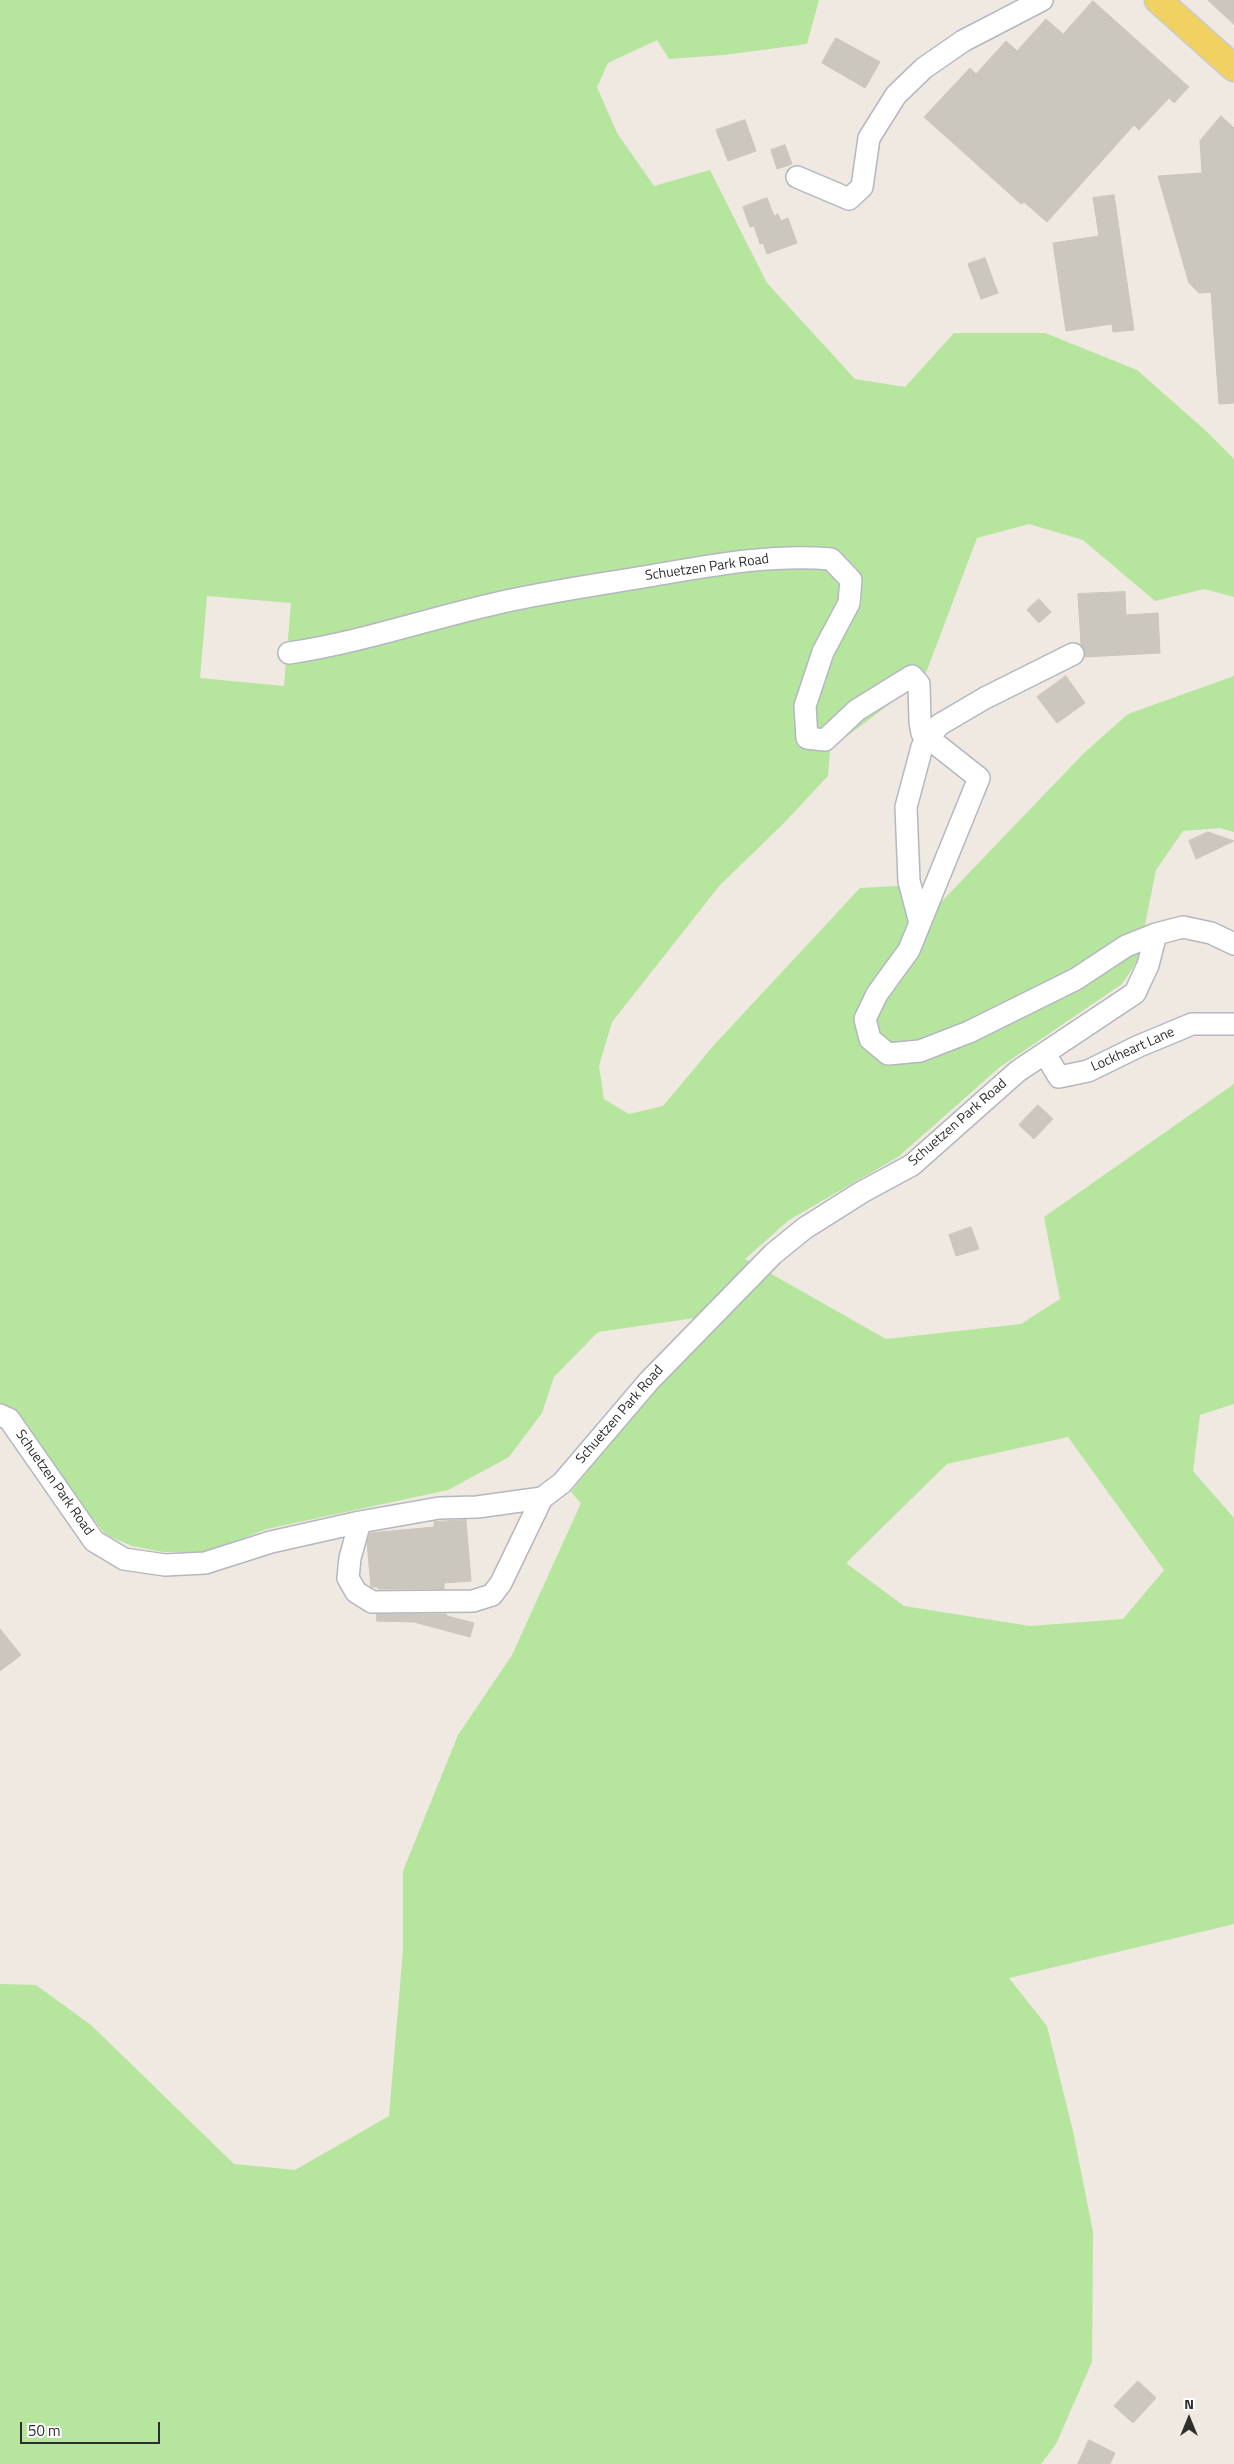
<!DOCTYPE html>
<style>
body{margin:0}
#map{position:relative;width:1234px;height:2464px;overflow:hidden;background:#efe9e1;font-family:"Titillium Web",sans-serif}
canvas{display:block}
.north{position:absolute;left:1164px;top:2394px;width:50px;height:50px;-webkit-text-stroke:4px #fff;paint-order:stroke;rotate:0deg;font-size:14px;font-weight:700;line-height:20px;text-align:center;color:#2e2e2e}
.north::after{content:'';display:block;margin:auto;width:18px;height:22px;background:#2e2e2e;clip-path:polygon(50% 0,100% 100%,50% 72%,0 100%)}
.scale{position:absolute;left:20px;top:2422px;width:140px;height:22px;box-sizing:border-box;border:2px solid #2e2e2e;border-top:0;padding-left:6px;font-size:15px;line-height:18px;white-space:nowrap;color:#2e2e2e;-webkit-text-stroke:4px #fff;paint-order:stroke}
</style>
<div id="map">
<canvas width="1234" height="2464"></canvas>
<div class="north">N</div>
<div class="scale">50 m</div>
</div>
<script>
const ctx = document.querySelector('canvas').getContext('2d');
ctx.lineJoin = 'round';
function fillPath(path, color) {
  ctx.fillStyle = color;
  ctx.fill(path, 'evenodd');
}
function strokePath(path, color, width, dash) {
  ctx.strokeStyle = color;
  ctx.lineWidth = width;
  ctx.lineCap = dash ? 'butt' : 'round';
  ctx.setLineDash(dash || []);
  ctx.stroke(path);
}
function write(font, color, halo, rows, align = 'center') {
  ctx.font = font + ' "Titillium Web",sans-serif';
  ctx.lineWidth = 4.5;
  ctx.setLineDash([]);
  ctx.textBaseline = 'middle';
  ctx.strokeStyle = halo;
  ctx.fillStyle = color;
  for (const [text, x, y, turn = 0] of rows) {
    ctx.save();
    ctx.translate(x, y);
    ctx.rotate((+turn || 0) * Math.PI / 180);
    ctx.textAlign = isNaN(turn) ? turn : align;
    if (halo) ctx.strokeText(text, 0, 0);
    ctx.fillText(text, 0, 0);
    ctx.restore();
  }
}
const green = new Path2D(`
 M0 0H819L807 44 724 55 669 59 657 40 608 63 597 87 617 133 654 186 710 170 767 283 855 379 905 387 954 333H1045L1137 370 1205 430 1234 459V597L1204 589 1155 601 1083 540 1029 524 977 538 924 678 830 749 828 776 782 825 720 885 612 1022 599 1066 604 1099 629 1114 663 1106 714 1045 860 888 898 886 921 923 1084 753 1128 714 1234 676V832L1220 828 1183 831 1156 870 1138 960 1122 984 1000 1067 898 1157 789 1220 745 1259 886 1339 1021 1324 1060 1299 1044 1217 1234 1084V1404L1200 1415 1193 1471 1234 1518V1924L1009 1978 1047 2026 1073 2131 1093 2232 1092 2362 1056 2444 1041 2464H0V1984L36 1985 91 2025 234 2164 295 2170 389 2116 403 1950V1871L458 1735 512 1655 581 1503 571 1492 652 1391 722 1314 598 1332 554 1377 542 1413 509 1457 448 1490 267 1529 207 1552H163L132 1546 106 1535 60 1478 30 1430 13 1411 0 1405ZM207 596 291 603 284 686 200 678ZM1068 1437 1164 1570 1123 1619 1030 1626 904 1606 846 1563 947 1464Z`);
const building = new Path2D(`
 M1208 0H1234V24Z
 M1093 1 1189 87 1174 103 1169 98 1139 130 1134 125 1047 222 1024 202 1021 204 924 117 970 68 976 74 1006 41 1017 51 1046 19 1063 34Z
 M836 38 880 62 865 88 822 63Z
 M1221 116 1234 128V403L1219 404 1211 292 1199 293 1189 283 1158 176 1202 173 1200 141Z
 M745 120 756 151 728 161 716 130Z
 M785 145 792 164 777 169 771 150Z
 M1114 195 1134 330 1113 332 1112 324 1066 331 1053 243 1099 236 1093 198Z
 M767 198 774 216 778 214 781 221 788 218 797 243 767 254 763 243 760 244 754 226 750 227 743 207Z
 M985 258 998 293 981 299 968 264Z
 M1125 592 1126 615 1158 613 1160 653 1085 657 1084 649 1081 644 1078 594Z
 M1039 599 1051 612 1039 623 1027 610Z
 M1066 676 1085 703 1057 723 1037 697Z
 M1208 832 1234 841 1196 859 1189 841Z
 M1038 1105 1053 1119 1034 1139 1019 1125Z
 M971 1227 979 1249 956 1256 949 1235Z
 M466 1520 471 1581 444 1583V1589H378V1587H371L367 1542 370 1533 434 1527V1522Z
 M377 1614H446L447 1616 474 1623 470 1637 414 1622 377 1621Z
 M0 1629 21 1655 0 1671Z
 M1138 2381 1156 2398 1133 2423 1114 2406Z
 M1089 2440 1115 2453 1110 2464H1078Z`);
const minor = new Path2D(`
 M797 177 849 199 862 187 869 138 896 95 924 68 963 41 1042 0
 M289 653C362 642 427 619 498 603 550 591 603 584 655 575 714 565 771 554 831 559L851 580 849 603 823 652 805 706 807 738 825 740 857 710 912 676 919 684 920 722 922 733 979 778 909 950 877 994 865 1019 870 1039 888 1054 920 1051 969 1032 1076 979 1126 946 1156 934 1183 927 1211 933 1234 944
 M920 923 909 881 906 807 922 747 939 725 985 698 1073 654
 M1045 1054 1059 1077 1088 1071 1139 1046 1192 1024H1234
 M0 1415 9 1419 94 1541 124 1559 165 1565 205 1563 271 1542 360 1522 439 1508 477 1507 542 1498 562 1483 649 1381 773 1254 805 1228 862 1192 912 1165 1018 1071 1135 993 1148 965 1156 934
 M360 1522 350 1558 348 1578 356 1592 372 1602 473 1601 492 1595 501 1583 542 1498`);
const major = new Path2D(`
 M1158 0 1234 68`);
const streetNames = [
 ["Schuetzen Park Road",707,568,-8],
 ["Lockheart Lane",1133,1050,-24],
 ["Schuetzen Park Road",958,1123,-41],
 ["Schuetzen Park Road",620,1415,-49],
 ["Schuetzen Park Road",54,1483,55]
];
fillPath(green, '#b6e59e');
fillPath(building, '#cbc7bf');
strokePath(building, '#cbc5ba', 1);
strokePath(minor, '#b4b7c1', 24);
strokePath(major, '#c9c9c9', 29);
strokePath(minor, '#fff', 21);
strokePath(major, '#f2d163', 26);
write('14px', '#2e2e2e', '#fff', streetNames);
</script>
